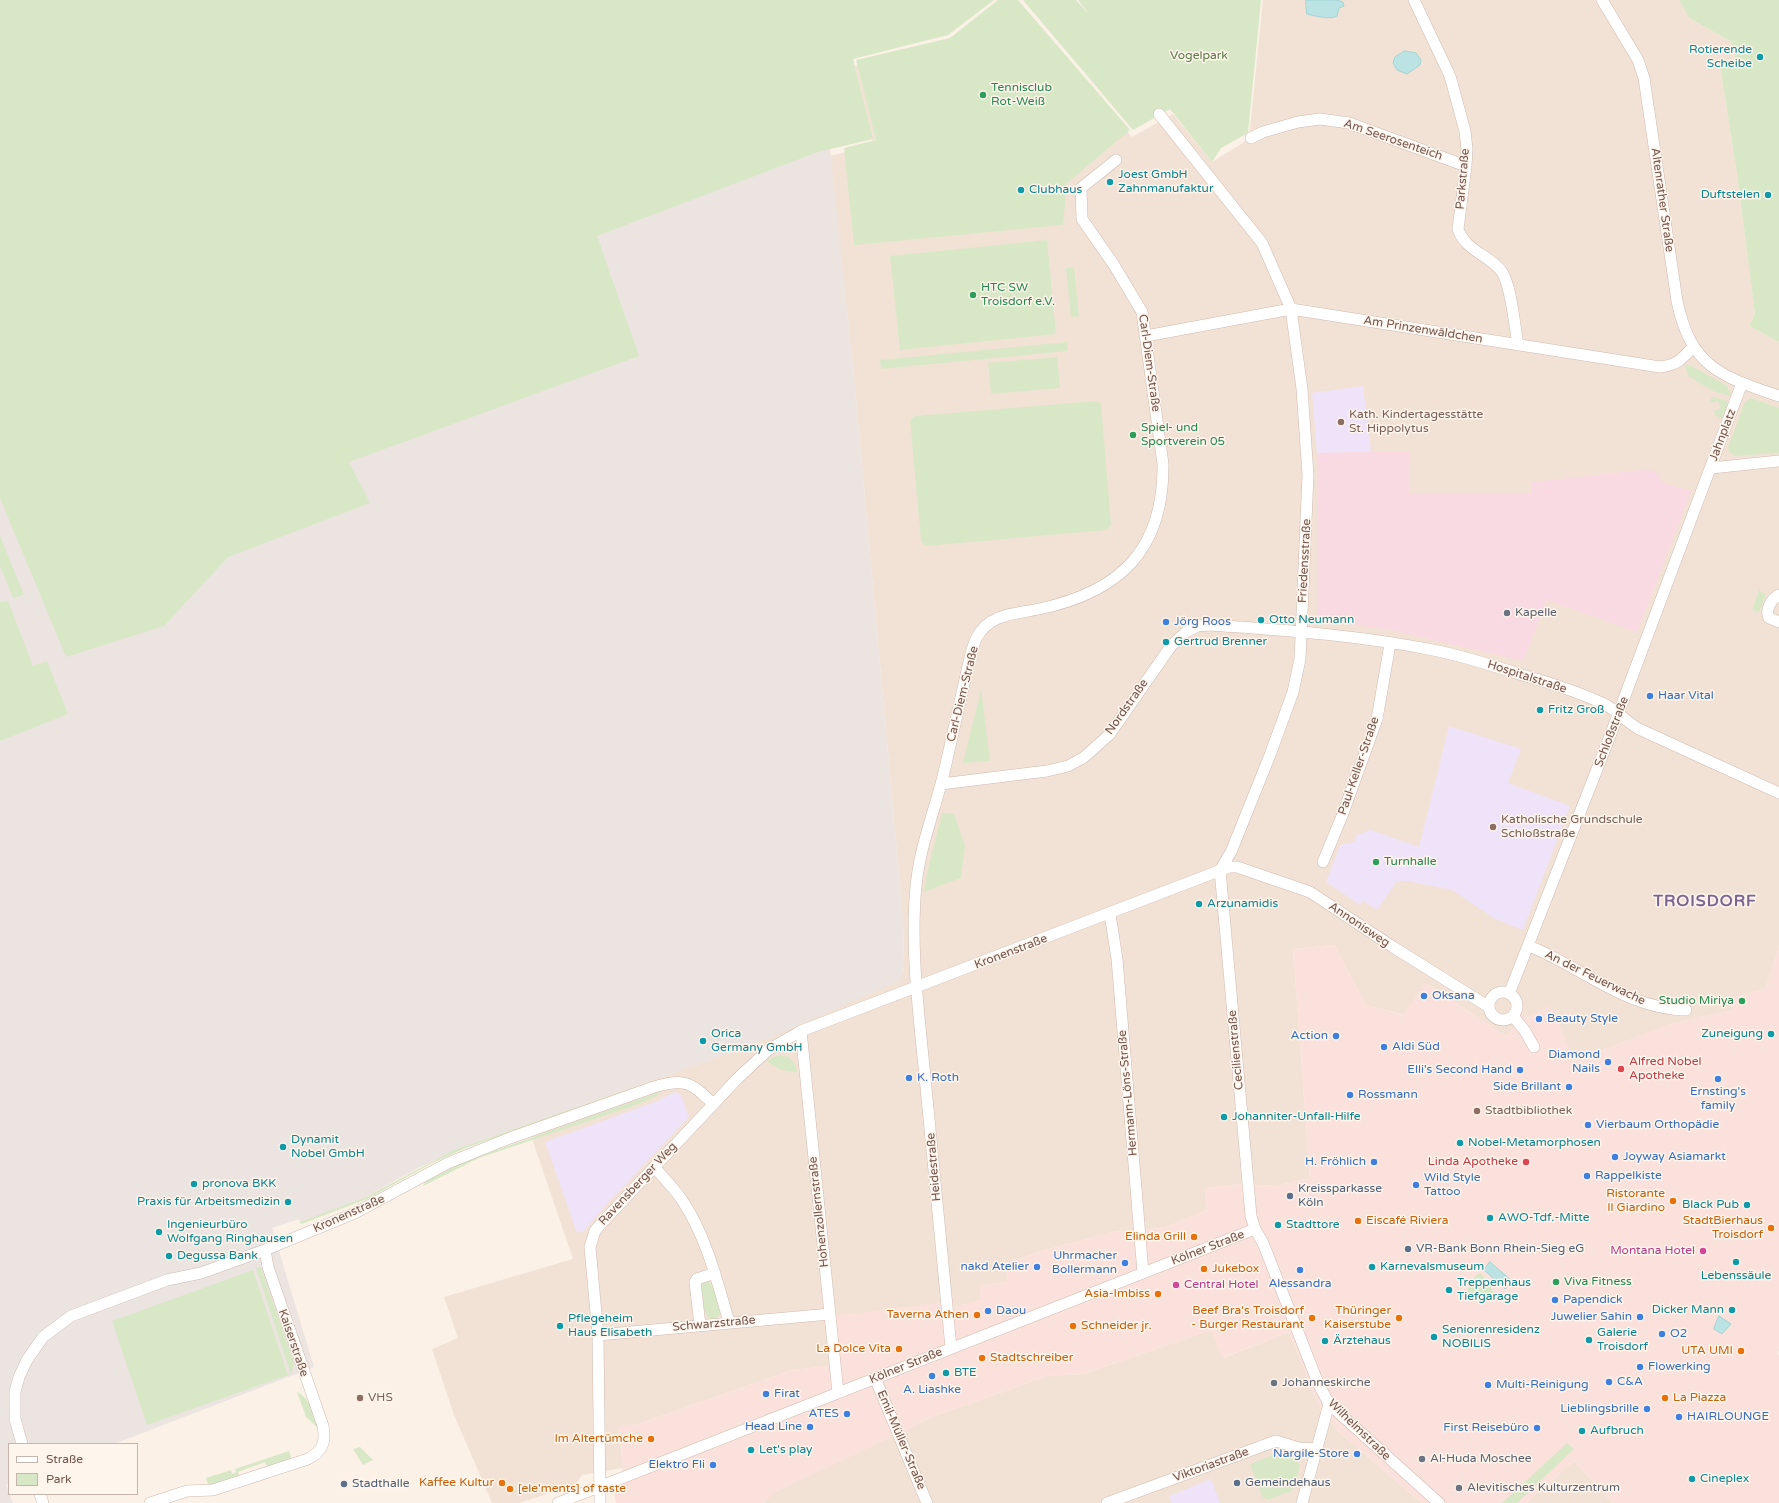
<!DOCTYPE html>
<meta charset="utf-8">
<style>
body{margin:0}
#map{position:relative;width:1779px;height:1503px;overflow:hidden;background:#fbf1e7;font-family:"Varela Round",sans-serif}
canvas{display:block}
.legend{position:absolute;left:8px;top:1443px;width:130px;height:52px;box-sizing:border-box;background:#fef5ed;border:1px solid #c6b5ad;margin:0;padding:5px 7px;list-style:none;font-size:12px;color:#73554c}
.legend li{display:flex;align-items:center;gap:8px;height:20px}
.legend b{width:20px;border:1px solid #c6b5ad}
</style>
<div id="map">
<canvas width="1779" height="1503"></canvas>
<ul class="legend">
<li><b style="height:5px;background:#fff"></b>Straße</li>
<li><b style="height:11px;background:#d8e8c6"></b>Park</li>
</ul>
</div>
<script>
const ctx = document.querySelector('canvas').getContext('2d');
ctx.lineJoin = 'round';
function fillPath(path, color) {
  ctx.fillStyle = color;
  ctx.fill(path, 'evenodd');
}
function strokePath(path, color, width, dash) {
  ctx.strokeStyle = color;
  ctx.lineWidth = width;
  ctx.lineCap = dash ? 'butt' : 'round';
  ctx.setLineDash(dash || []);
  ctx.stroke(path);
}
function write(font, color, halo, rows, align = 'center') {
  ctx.font = font + ' "Varela Round",sans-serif';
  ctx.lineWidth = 3;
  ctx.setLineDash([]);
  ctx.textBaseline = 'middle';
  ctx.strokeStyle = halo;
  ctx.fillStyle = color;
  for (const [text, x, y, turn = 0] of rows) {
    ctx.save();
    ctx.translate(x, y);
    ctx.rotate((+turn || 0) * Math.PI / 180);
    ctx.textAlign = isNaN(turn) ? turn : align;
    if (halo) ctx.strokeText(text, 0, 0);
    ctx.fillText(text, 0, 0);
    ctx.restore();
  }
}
const residential = new Path2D(`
 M1015 0 1132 137 1173 114 1212 162 1249 139 1263 0H1679L1689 18 1732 42 1736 63 1720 66 1737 174 1755 314 1749 326 1779 342V946L1766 988 1732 998 1731 1010 1671 1024 1574 1061 1525 1018 1506 1036 1426 983 1404 1015 1366 1005 1334 945 1293 949 1310 1178 1276 1186 1239 1184 1205 1188 1207 1210 1164 1228 1113 1232 1034 1253 1006 1265 1008 1282 980 1285 981 1300 955 1307 937 1303 839 1365 792 1370 638 1424 619 1426 623 1468 582 1475 575 1485 519 1503H492L454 1415 432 1349 458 1338 444 1297 573 1259 527 1124 755 1044 904 971 903 920 854 377 830 156 873 145 855 66 949 42Z
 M1212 1330 1223 1358 1289 1332 1318 1404 1338 1431 1422 1503H763L773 1493 932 1417 1047 1376 1083 1374Z
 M1574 1461 1613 1503H1526Z`);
const commercial = new Path2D(`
 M1334 945 1366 1005 1403 1015 1426 983 1506 1036 1525 1018 1551 1006 1574 1060 1671 1024 1731 1010 1732 998 1766 988 1779 946V1350L1777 1354 1779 1355V1503H1613L1574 1461 1526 1503H1422L1338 1431 1318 1404 1289 1332 1222 1358 1212 1330 1083 1374 1047 1376 932 1417 774 1493 763 1503H616L614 1492 623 1468 619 1426 638 1424 792 1370 839 1365 834 1316 937 1303 955 1307 981 1300 979 1285 1008 1282 1006 1265 1034 1253 1113 1232 1164 1228 1207 1210 1205 1188 1239 1184 1276 1186 1310 1178 1293 949Z`);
const industrial = new Path2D(`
 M0 0 830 149 854 377 903 920 904 968 902 975 897 982 755 1044 463 1147 420 1167 358 1201 300 1222 299 1219 272 1228 314 1367 114 1444H9V1484L6 1485 13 1503H0Z`);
const education = new Path2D(`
 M1363 386 1371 452 1317 453 1312 393Z
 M1449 726 1521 749 1508 783 1570 806 1523 930 1495 919 1452 890 1407 881H1397L1377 910 1363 901 1360 905 1326 882 1340 845 1354 842 1357 835 1371 830 1419 847Z
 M675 1092 681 1095 689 1117 605 1206 584 1231 577 1233 545 1142 655 1102Z
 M1211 1479 1220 1503H1172L1169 1496Z`);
const medical = new Path2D(`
 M1409 451V494H1531V482L1653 469 1664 483 1691 491 1637 632 1547 600 1523 661 1391 630 1317 620V453Z`);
const green = new Path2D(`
 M0 0H994L948 35 853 59 873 139 818 152 597 236 639 356 349 462 370 503 228 557 164 626 66 657 0 498Z
 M998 0H1018L1130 130 1067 183 1063 225 854 245 844 148 876 140 856 60 950 38Z
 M1023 0H1076L1090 15 1078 0H1261L1248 133 1221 148 1212 162 1170 109 1133 130Z
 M1679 0H1779V342L1749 326 1755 314 1737 174 1720 66 1736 63 1732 42 1689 18Z
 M1047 240 1056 334 900 350 890 256Z
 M1074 267 1079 316 1071 317 1066 268Z
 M1067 342 1068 351 881 369 880 360Z
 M1057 357 1060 388 991 394 988 363Z
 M1685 365 1692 366 1727 386 1731 396 1715 392 1688 376Z
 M1713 397 1730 402 1722 419 1715 415 1714 411 1721 408 1718 401 1712 403 1710 400Z
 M1751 398 1779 408V453L1735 456 1729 452 1728 447 1745 402Z
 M1096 401 1101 404 1111 525 1106 530 926 546 921 541 910 420 915 416Z
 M0 536 24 595 13 598 0 566Z
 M1759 590 1766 595 1759 612 1752 610Z
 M8 601 33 666 47 661 68 714 0 741V602Z
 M981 689 990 761 963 763Z
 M942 813 954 814 965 846 961 878 924 892 927 873Z
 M776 1056C788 1054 795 1060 797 1072L781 1070 766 1061Z
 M640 1085 466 1148 434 1162 367 1199 301 1224 300 1222 366 1197 454 1150Z
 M662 1091 653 1098 636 1105 479 1158 423 1186 425 1182 463 1162 485 1154Z
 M261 1267 294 1363 291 1375 256 1268Z
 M253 1270 288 1375 147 1425 112 1321Z
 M1481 1273 1492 1289 1493 1293 1489 1296H1470L1467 1290 1476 1275Z
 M708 1281 713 1286 721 1311C719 1317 716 1319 710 1319 703 1312 700 1292 703 1283Z
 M297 1392C310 1398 315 1415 318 1428L306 1417Z
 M1567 1443 1574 1449 1517 1503H1502Z
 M360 1447 373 1460 363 1465 353 1449Z
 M289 1451 292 1461 268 1469 265 1462 238 1472 240 1479 215 1484H208L206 1478 231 1470 232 1474 236 1472 235 1469Z
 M1276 1454 1296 1459 1300 1466 1292 1491 1267 1500 1262 1496 1250 1464Z`);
const water = new Path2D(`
 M1306 0H1337L1343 2 1344 6 1339 8 1337 16C1330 20 1315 16 1307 14Z
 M1405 51 1416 53 1421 60 1420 65 1407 74 1397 70 1393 63 1395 57Z
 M1490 1262 1512 1281 1505 1289 1484 1270Z
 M1719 1316 1731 1324 1722 1334 1714 1329Z`);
const minor = new Path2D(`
 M1414 0 1450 76 1465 131 1467 149 1466 166 1458 229C1465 251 1490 255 1502 272 1511 285 1515 328 1518 345
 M1602 0 1638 60 1644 78 1677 301C1691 367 1720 376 1779 396
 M1159 114 1262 243 1291 309 1302 389 1308 475 1300 659 1293 692 1270 755 1231 852 1220 870
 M1251 138 1263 132 1298 122 1320 119 1349 123 1466 166
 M1146 336 1291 309 1660 367C1677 365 1682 359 1693 347
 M1711 468 1779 461
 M1779 595C1771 599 1765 610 1769 618L1779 622
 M941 784 1047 771 1068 766 1083 758 1109 735 1171 646 1186 632 1198 626 1209 625C1287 630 1366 636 1443 652 1469 658 1494 666 1519 674 1547 682 1577 691 1604 704 1617 710 1626 722 1639 729L1779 793
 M1323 862 1342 816 1377 719 1390 644
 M1220 870 1251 1216 1255 1229 1263 1243 1318 1383 1329 1404 1439 1503
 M1110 914 1117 959 1143 1273
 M1529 946C1582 967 1626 1009 1686 1010
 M1489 1006a14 14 0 1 1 28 0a14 14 0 1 1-28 0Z
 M1509 994 1610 736 1742 383
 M1513 1016 1525 1031 1534 1047
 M801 1031 838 1393
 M654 1167C665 1179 676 1190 684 1203 707 1239 717 1281 729 1322
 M700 1325 695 1282 697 1279 715 1273
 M598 1335 830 1314
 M951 1348C942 1258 934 1167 925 1077 919 1014 910 949 916 886 920 844 937 805 946 764 953 734 959 705 966 675 969 663 971 648 977 637 990 613 1016 614 1039 609 1120 592 1164 550 1163 464L1142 312 1114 265 1082 219 1081 188 1116 160
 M875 1378 927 1503
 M22 1444 15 1419V1392L19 1377 27 1360 43 1337 71 1316 167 1280 201 1273 265 1250 355 1213 448 1163 510 1138 654 1087C685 1078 691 1082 713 1104
 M40 1494 43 1503
 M150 1503 187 1491 213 1490 308 1459C323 1451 326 1442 323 1426L268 1267 265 1250
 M558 1503 1255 1229
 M600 1503 598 1335 590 1247 595 1231 599 1226 737 1079 768 1050 801 1031 1229 867H1237L1310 892 1393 947 1489 1007
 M1107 1503 1276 1441 1299 1448 1317 1449
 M1302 1503 1329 1404`);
const markers = [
 [1760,57,4,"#0f9aa8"],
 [983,95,4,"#2e9e5b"],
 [1110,182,4,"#0f9aa8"],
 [1021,190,4,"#0f9aa8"],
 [1768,195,4,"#0f9aa8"],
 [973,295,4,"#2e9e5b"],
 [1341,422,4,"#8d6e63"],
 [1133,435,4,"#2e9e5b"],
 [1507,613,4,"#6b7280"],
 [1261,620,4,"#0f9aa8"],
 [1166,622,4,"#3f7fe0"],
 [1166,642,4,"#0f9aa8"],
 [1650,696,4,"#3f7fe0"],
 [1540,710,4,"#0f9aa8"],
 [1493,827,4,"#8d6e63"],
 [1376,862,4,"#2e9e5b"],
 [1199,904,4,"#0f9aa8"],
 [1424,996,4,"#3f7fe0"],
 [1742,1001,4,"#2e9e5b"],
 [1539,1019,4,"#3f7fe0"],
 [1771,1034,4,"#0f9aa8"],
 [1336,1036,4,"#3f7fe0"],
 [703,1041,4,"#0f9aa8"],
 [1384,1047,4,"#3f7fe0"],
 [1608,1062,4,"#3f7fe0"],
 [1621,1069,4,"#e0444e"],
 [1520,1070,4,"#3f7fe0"],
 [909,1078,4,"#3f7fe0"],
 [1718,1079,4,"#3f7fe0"],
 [1569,1087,4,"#3f7fe0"],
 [1350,1095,4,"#3f7fe0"],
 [1477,1111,4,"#8d6e63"],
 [1224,1117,4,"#0f9aa8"],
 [1588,1125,4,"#3f7fe0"],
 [1460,1143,4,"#0f9aa8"],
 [283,1147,4,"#0f9aa8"],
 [1615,1157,4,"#3f7fe0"],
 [1374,1162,4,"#3f7fe0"],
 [1526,1162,4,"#e0444e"],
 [1587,1176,4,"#3f7fe0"],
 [194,1184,4,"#0f9aa8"],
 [1416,1185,4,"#3f7fe0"],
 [1290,1196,4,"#5c6f8a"],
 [1673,1201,4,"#e8710a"],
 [288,1202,4,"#0f9aa8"],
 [1747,1205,4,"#0f9aa8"],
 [1490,1218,4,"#0f9aa8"],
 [1358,1221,4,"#e8710a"],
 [1278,1225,4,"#0f9aa8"],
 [1771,1228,4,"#e8710a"],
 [159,1232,4,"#0f9aa8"],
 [1194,1237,4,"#e8710a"],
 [1408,1249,4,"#5c6f8a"],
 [1703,1251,4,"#d1479c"],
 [169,1256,4,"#0f9aa8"],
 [1736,1262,4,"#0f9aa8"],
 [1125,1263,4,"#3f7fe0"],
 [1037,1267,4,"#3f7fe0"],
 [1372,1267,4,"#0f9aa8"],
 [1204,1269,4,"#e8710a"],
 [1300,1270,4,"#3f7fe0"],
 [1556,1282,4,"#2e9e5b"],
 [1176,1285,4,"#d1479c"],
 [1449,1290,4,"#0f9aa8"],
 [1158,1294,4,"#e8710a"],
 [1555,1300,4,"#3f7fe0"],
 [1732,1310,4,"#0f9aa8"],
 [988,1311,4,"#3f7fe0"],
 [977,1315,4,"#e8710a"],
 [1640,1317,4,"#3f7fe0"],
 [1312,1318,4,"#e8710a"],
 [1399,1318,4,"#e8710a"],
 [560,1326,4,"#0f9aa8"],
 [1073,1326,4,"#e8710a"],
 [1662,1334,4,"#3f7fe0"],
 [1434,1337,4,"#0f9aa8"],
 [1589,1340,4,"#0f9aa8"],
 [1325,1341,4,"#0f9aa8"],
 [899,1349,4,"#e8710a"],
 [1741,1351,4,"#e8710a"],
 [982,1358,4,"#e8710a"],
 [1640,1367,4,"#3f7fe0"],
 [946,1373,4,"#0f9aa8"],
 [932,1376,4,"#3f7fe0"],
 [1609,1382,4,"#3f7fe0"],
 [1274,1383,4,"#6b7280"],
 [1488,1385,4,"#3f7fe0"],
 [766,1394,4,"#3f7fe0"],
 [360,1398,4,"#8d6e63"],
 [1665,1398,4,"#e8710a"],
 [1647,1409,4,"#3f7fe0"],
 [847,1414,4,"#3f7fe0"],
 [1679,1417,4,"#3f7fe0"],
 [810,1427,4,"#3f7fe0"],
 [1537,1428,4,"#3f7fe0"],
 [1582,1431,4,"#0f9aa8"],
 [651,1439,4,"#e8710a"],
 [751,1450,4,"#0f9aa8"],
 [1357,1454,4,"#3f7fe0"],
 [1422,1459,4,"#6b7280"],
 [713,1465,4,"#3f7fe0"],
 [1692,1479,4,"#0f9aa8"],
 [502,1483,4,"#e8710a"],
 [1237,1483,4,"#5c6f8a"],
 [344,1484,4,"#5c6f8a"],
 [1459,1488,4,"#6b7280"],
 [510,1489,4,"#e8710a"]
];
const cultureNames = [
 ["Rotierende",1752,50,"right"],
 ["Scheibe",1752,64,"right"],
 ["Joest GmbH",1118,175],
 ["Zahnmanufaktur",1118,189],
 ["Clubhaus",1029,190],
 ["Duftstelen",1760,195,"right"],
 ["Otto Neumann",1269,620],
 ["Gertrud Brenner",1174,642],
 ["Fritz Groß",1548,710],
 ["Arzunamidis",1207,904],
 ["Orica",711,1034],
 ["Germany GmbH",711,1048],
 ["Zuneigung",1763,1034,"right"],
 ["Johanniter-Unfall-Hilfe",1232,1117],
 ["Dynamit",291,1140],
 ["Nobel GmbH",291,1154],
 ["Nobel-Metamorphosen",1468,1143],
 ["pronova BKK",202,1184],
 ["Praxis für Arbeitsmedizin",280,1202,"right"],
 ["Black Pub",1739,1205,"right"],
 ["AWO-Tdf.-Mitte",1498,1218],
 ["Ingenieurbüro",167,1225],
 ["Wolfgang Ringhausen",167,1239],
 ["Stadttore",1286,1225],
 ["Degussa Bank",177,1256],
 ["Karnevalsmuseum",1380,1267],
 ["Lebenssäule",1736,1276,"center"],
 ["Treppenhaus",1457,1283],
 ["Tiefgarage",1457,1297],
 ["Dicker Mann",1724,1310,"right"],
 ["Pflegeheim",568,1319],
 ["Haus Elisabeth",568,1333],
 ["Seniorenresidenz",1442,1330],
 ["NOBILIS",1442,1344],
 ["Galerie",1597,1333],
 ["Troisdorf",1597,1347],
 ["Ärztehaus",1333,1341],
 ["BTE",954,1373],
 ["Aufbruch",1590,1431],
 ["Let's play",759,1450],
 ["Cineplex",1700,1479]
];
const parkNames = [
 ["Vogelpark",1199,56]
];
const leisureNames = [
 ["Tennisclub",991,88],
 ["Rot-Weiß",991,102],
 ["HTC SW",981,288],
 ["Troisdorf e.V.",981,302],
 ["Spiel- und",1141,428],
 ["Sportverein 05",1141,442],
 ["Turnhalle",1384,862],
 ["Studio Miriya",1734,1001,"right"],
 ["Viva Fitness",1564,1282]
];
const streetNames = [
 ["Am Seerosenteich",1393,140,19],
 ["Parkstraße",1463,179,-85],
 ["Altenrather Straße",1662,200,82],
 ["Am Prinzenwäldchen",1423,330,9],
 ["Carl-Diem-Straße",1149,363,82],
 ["Jahnplatz",1723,435,-69],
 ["Friedensstraße",1305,561,-87],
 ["Hospitalstraße",1527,677,18],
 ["Carl-Diem-Straße",963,694,-76],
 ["Nordstraße",1127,707,-55],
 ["Schloßstraße",1612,732,-69],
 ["Paul-Keller-Straße",1359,766,-71],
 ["Annonisweg",1359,925,34],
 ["Kronenstraße",1011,952,-21],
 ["An der Feuerwache",1595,978,26],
 ["Cecilienstraße",1236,1050,-95],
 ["Hermann-Löns-Straße",1128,1093,-95],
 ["Heidestraße",934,1167,-95],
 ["Ravensberger Weg",638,1184,-47],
 ["Hohenzollernstraße",819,1212,-96],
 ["Kronenstraße",349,1214,-24],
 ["Kölner Straße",1208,1248,-21],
 ["Schwarzstraße",714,1324,-5],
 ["Kaiserstraße",293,1343,71],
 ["Kölner Straße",906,1366,-22],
 ["Wilhelmstraße",1359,1430,44],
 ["Emil-Müller-Straße",901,1440,67],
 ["Viktoriastraße",1211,1465,-20]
];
const educationNames = [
 ["Kath. Kindertagesstätte",1349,415],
 ["St. Hippolytus",1349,429],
 ["Katholische Grundschule",1501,820],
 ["Schloßstraße",1501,834],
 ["Stadtbibliothek",1485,1111],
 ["VHS",368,1398]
];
const worshipNames = [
 ["Kapelle",1515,613],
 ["Johanneskirche",1282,1383],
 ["Al-Huda Moschee",1430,1459],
 ["Alevitisches Kulturzentrum",1467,1488]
];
const shopNames = [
 ["Jörg Roos",1174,622],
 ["Haar Vital",1658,696],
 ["Oksana",1432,996],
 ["Beauty Style",1547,1019],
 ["Action",1328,1036,"right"],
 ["Aldi Süd",1392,1047],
 ["Diamond",1600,1055,"right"],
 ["Nails",1600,1069,"right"],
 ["Elli's Second Hand",1512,1070,"right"],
 ["K. Roth",917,1078],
 ["Side Brillant",1561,1087,"right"],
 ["Ernsting's",1718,1092,"center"],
 ["family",1718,1106,"center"],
 ["Rossmann",1358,1095],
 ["Vierbaum Orthopädie",1596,1125],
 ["Joyway Asiamarkt",1623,1157],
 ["H. Fröhlich",1366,1162,"right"],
 ["Rappelkiste",1595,1176],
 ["Wild Style",1424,1178],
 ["Tattoo",1424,1192],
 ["Uhrmacher",1117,1256,"right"],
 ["Bollermann",1117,1270,"right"],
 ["nakd Atelier",1029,1267,"right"],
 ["Alessandra",1300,1284,"center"],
 ["Papendick",1563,1300],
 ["Daou",996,1311],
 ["Juwelier Sahin",1632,1317,"right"],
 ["O2",1670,1334],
 ["Flowerking",1648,1367],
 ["C&A",1617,1382],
 ["Multi-Reinigung",1496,1385],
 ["A. Liashke",932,1390,"center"],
 ["Firat",774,1394],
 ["Lieblingsbrille",1639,1409,"right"],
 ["ATES",839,1414,"right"],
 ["HAIRLOUNGE",1687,1417],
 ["Head Line",802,1427,"right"],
 ["First Reisebüro",1529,1428,"right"],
 ["Nargile-Store",1349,1454,"right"],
 ["Elektro Fli",705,1465,"right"]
];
const healthNames = [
 ["Alfred Nobel",1629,1062],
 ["Apotheke",1629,1076],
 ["Linda Apotheke",1518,1162,"right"]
];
const serviceNames = [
 ["Kreissparkasse",1298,1189],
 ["Köln",1298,1203],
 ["VR-Bank Bonn Rhein-Sieg eG",1416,1249],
 ["Gemeindehaus",1245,1483],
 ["Stadthalle",352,1484]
];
const foodNames = [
 ["Ristorante",1665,1194],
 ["Il Giardino",1665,1208],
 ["Eiscafé Riviera",1366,1221,"left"],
 ["StadtBierhaus",1763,1221],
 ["Troisdorf",1763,1235],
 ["Elinda Grill",1186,1237],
 ["Jukebox",1212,1269,"left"],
 ["Asia-Imbiss",1150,1294],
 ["Beef Bra's Troisdorf",1304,1311],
 ["- Burger Restaurant",1304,1325],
 ["Thüringer",1391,1311],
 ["Kaiserstube",1391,1325],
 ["Taverna Athen",969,1315],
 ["Schneider jr.",1081,1326,"left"],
 ["La Dolce Vita",891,1349],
 ["UTA UMI",1733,1351],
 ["Stadtschreiber",990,1358,"left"],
 ["La Piazza",1673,1398,"left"],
 ["Im Altertümche",643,1439],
 ["Kaffee Kultur",494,1483],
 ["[ele'ments] of taste",518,1489,"left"]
];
const hotelNames = [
 ["Montana Hotel",1695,1251],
 ["Central Hotel",1184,1285,"left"]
];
const districtNames = [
 ["TROISDORF",1705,902]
];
fillPath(residential, '#f2e2d5');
fillPath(commercial, '#fbe1db');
fillPath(industrial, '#ece4e0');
fillPath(education, '#eee3f8');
fillPath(medical, '#f9dae2');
fillPath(green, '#d8e8c6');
fillPath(water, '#bce3e4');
strokePath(water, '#a3d4d5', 1);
strokePath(minor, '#cfbab0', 12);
strokePath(minor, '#fff', 11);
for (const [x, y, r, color] of markers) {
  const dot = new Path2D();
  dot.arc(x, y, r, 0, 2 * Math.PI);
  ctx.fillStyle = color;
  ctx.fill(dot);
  strokePath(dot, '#fef5ed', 1.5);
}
write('12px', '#0d838f', '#fef5ed', cultureNames, 'left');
write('12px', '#5b7845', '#fef5ed', parkNames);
write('12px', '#27864d', '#fef5ed', leisureNames, 'left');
write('12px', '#73554c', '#fef5ed', streetNames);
write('12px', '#785e54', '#fef5ed', educationNames, 'left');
write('12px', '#5b616d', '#fef5ed', worshipNames, 'left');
write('12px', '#366cbe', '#fef5ed', shopNames, 'left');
write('12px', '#be3a42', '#fef5ed', healthNames, 'left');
write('12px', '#4e5e75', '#fef5ed', serviceNames, 'left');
write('12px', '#c56008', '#fef5ed', foodNames, 'right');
write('12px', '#b23c85', '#fef5ed', hotelNames, 'right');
ctx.letterSpacing = '1px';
write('bold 16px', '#7b6490', '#fef5ed', districtNames);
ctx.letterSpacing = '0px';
</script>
